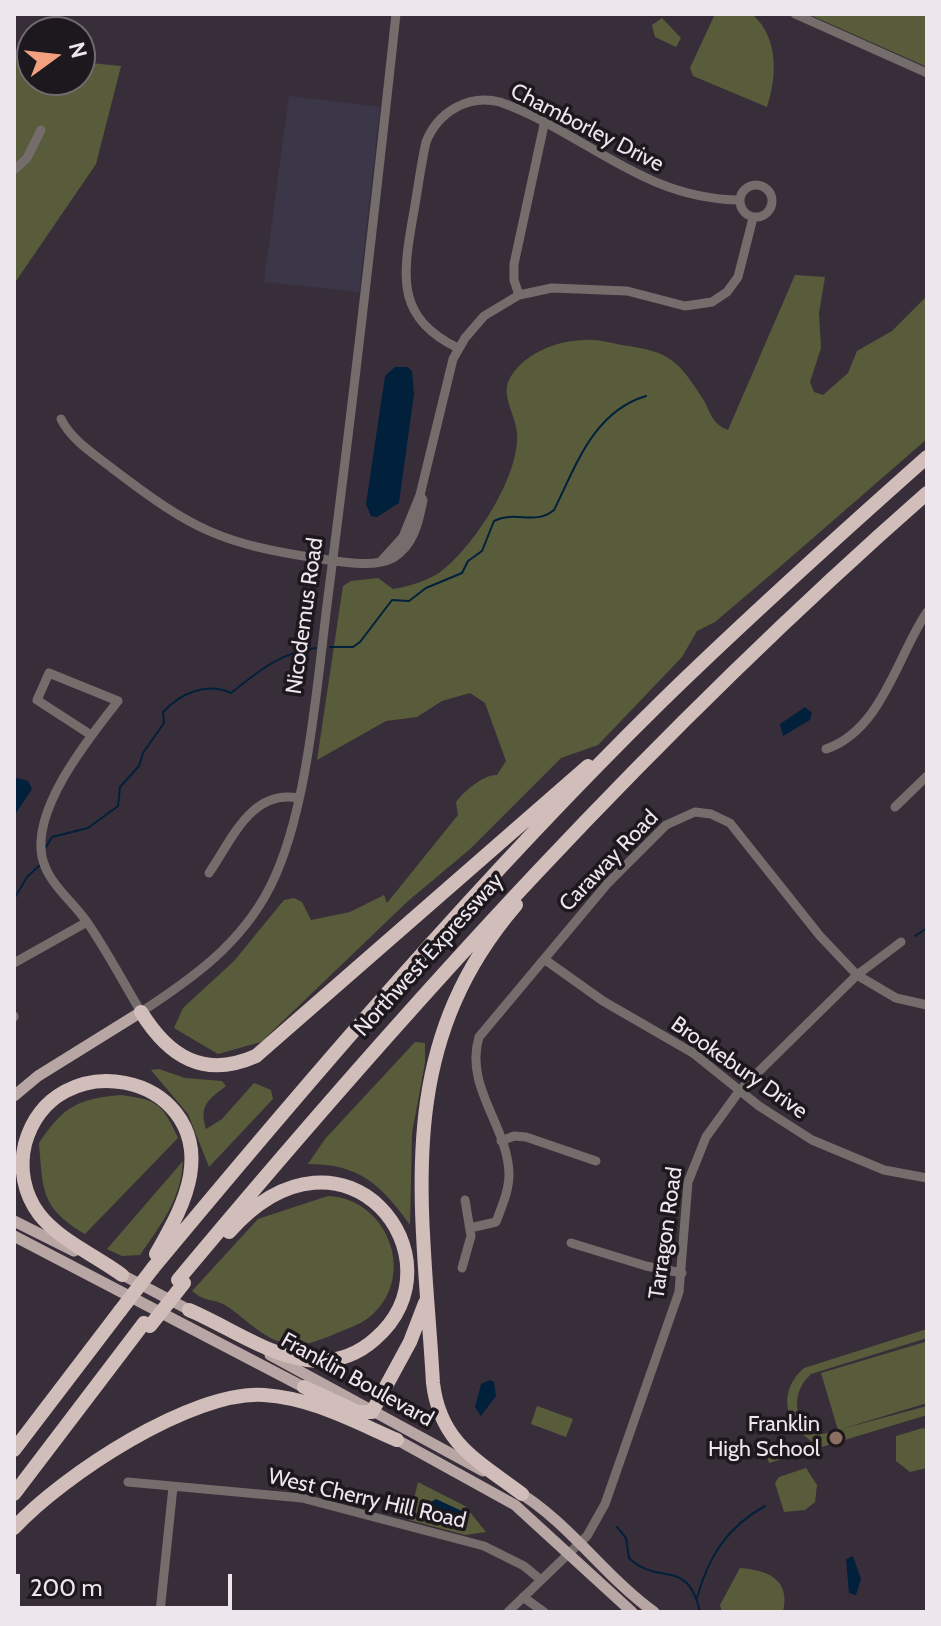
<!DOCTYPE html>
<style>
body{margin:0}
#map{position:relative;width:941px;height:1626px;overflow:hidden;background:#382e39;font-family:Cabin,sans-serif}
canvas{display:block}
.frame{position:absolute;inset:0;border:16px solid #ede6ed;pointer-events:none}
.north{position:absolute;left:16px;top:16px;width:80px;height:80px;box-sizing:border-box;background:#1d181d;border:2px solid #706a70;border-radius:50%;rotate:75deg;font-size:22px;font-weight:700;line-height:32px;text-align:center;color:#ede6ed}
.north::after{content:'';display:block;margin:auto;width:28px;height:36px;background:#f2a080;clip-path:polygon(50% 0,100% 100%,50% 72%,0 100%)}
.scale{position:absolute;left:16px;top:1574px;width:216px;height:36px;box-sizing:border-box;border:4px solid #ede6ed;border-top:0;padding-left:10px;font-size:24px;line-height:28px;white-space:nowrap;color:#ede6ed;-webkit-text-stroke:6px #1d181d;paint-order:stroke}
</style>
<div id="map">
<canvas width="941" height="1626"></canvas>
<div class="frame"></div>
<div class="north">N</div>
<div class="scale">200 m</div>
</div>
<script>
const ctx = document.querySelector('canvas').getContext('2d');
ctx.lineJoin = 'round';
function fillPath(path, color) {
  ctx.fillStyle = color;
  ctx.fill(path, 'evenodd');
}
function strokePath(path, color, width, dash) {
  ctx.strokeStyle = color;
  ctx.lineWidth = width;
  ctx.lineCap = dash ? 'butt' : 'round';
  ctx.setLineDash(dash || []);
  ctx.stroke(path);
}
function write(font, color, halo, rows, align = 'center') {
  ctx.font = font + ' Cabin,sans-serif';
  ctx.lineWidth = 7;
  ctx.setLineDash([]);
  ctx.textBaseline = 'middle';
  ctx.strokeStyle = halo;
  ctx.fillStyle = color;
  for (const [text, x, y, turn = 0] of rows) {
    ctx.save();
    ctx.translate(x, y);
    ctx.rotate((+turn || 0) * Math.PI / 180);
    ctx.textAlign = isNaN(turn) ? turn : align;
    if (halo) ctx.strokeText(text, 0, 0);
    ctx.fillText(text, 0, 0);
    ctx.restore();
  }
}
const commercial = new Path2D(`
 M289 96 380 107 359 292 264 282Z`);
const green = new Path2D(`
 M715 14H752C779 38 777 76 767 107L693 76 690 68Z
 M808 14H927V67Z
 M662 18 681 38 676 47 655 37 652 25Z
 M14 56 32 58V80H80V62L121 66 96 164 14 284Z
 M795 275 825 277 819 313 821 348 810 382 814 392 823 395 848 373 857 351 892 331 927 296V439L775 571 715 622 697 631 682 657 598 745 561 758 469 850 408 901 261 1042 218 1054 174 1028 183 1008 234 961 284 900 294 898 302 902 311 920 350 912 384 895 387 903 458 815 456 802C464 791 485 774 497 775L506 761 485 703 470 693 442 701 417 717 386 721 317 760 343 586 351 581 378 578 393 589C408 587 433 579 444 569 476 543 520 475 517 433 516 416 501 396 509 380 522 354 557 340 586 340 598 339 610 343 622 345 669 352 677 358 703 399 711 413 712 424 728 430Z
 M415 1042 425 1043V1063L412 1133 410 1225C381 1184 359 1164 308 1164L325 1139Z
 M159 1069 185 1078 222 1081 226 1086C208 1100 199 1105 206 1129L222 1119 254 1083 271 1090 273 1099 209 1167 188 1114 151 1070Z
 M121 1095C159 1100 162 1104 178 1138L85 1234C41 1208 43 1191 39 1143 64 1106 77 1099 121 1095Z
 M183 1161C181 1200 161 1224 140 1255L122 1256 107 1249Z
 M328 1196C386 1198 417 1273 373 1314 363 1324 348 1328 335 1334 319 1340 305 1347 288 1344 262 1339 246 1318 225 1305 212 1298 207 1303 192 1291L258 1219Z
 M927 1329V1338L811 1374C789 1394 793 1426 823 1434L927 1406V1415L769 1463 766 1454 811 1441C785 1422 777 1392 804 1368Z
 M925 1342 927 1403 838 1430 821 1373Z
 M537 1406 573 1419 566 1437 531 1424Z
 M923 1428 927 1430V1468L910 1472 896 1461V1436Z
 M806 1468 817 1485 815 1502 805 1510 784 1512 775 1483 779 1477Z
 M418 1482 465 1506 486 1532 465 1535 409 1520Z
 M740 1568C767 1570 791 1579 783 1612H722L720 1605Z`);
const water = new Path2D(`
 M395 367H408L412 371 414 394 399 503 377 517 371 516 366 504 385 376Z
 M805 707 812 713 810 720 783 736 780 724Z
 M14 777 28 781 32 789 14 816Z
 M490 1380 494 1382 496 1396 481 1416 475 1407 481 1384Z
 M436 1499 464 1512 466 1521 459 1526 430 1516 428 1504Z
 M853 1556 861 1579 856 1595 849 1593 846 1559Z`);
const stream = new Path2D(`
 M330 647H353L360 642 392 600 409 601 426 588 462 573 468 561 482 551 494 521C516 510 535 526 554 510 576 466 593 412 646 396
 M46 847 52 837 88 828 118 806 120 787 139 766 143 753 164 723 163 712C181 693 206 682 231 693 259 671 279 653 316 648
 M14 899 27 877 40 865
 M915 936 927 928
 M617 1527 626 1538 629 1558C659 1587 687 1556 700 1612
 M697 1598C708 1557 727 1527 765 1506`);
const minor = new Path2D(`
 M795 14 927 73
 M14 170 27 158 41 130
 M740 201a16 16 0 1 1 32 0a16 16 0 1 1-32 0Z
 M519 295 514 280V264L544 125
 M458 348C398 319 402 280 412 222 417 196 420 169 426 142 438 112 468 94 500 102 586 133 642 199 740 200
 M61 419C72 441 94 454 113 469 193 530 221 544 322 559 343 562 374 568 393 558 414 546 419 521 423 500L420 495
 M382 560 403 537 420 495 453 359 465 338 484 316 519 295 552 288 627 291 685 306 712 302 727 292 738 277 753 218
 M91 735 37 700 49 673 118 701C89 738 32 808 42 857 48 884 72 900 87 922 107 951 123 982 141 1012 193 978 241 944 270 887 308 813 317 682 328 597 353 403 375 209 396 14
 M826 749C882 730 897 656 927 612
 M895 807 927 776
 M209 873C232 840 251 789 298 798
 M544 959 603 1001 693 1053 759 1106 812 1140 884 1170 927 1178
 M14 963 87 922
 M14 1016V1017
 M501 1141 514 1136 526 1137 596 1161
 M470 1228 496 1222C502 1206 509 1191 509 1174 508 1126 464 1087 479 1037L607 884 666 825 695 812 711 814 730 823 820 936 857 975 896 998 927 1005
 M571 1243 646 1266 682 1273
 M462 1268 471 1236 465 1200
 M128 1482 302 1498 484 1546 524 1566 541 1580
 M523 1597 544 1612
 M160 1612 173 1487
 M508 1612 587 1536 605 1504 679 1292 688 1182 706 1137 740 1090 857 975 901 942`);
const major = new Path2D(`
 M14 1096 38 1076 141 1012
 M14 1221 74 1251
 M14 1236 311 1391
 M115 1271 195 1313
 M270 1355 483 1471
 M392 1437 515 1505 632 1612
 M515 1490C568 1521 604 1576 654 1612`);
const highway = new Path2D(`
 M516 905C390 1052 423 1206 433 1383 440 1443 478 1461 522 1494
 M141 1012C169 1057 204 1079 256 1056L588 766
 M153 1268C315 1073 480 880 661 702 747 618 837 537 927 457
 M122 1275C95 1255 59 1240 39 1214 24 1194 19 1168 25 1144 53 1042 208 1072 190 1176 185 1204 170 1229 156 1254
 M178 1280C411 1001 654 733 927 493
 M189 1310C227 1326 267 1355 307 1360 332 1363 356 1356 375 1339 467 1260 345 1102 229 1232
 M304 1387 358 1412H372L410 1342 425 1303
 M14 1450 120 1311
 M14 1494 144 1323
 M14 1528C62 1476 192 1390 264 1395 312 1398 353 1421 397 1440`);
const highwayBridge = new Path2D(`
 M120 1311 153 1268
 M150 1326 184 1283`);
const markers = [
 [836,1438,8,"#8d6e63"]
];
const streetNames = [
 ["Chamborley Drive",587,128,27],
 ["Nicodemus Road",305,616,-82],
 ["Caraway Road",609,861,-46],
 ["Northwest Expressway",429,955,-48],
 ["Brookebury Drive",739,1068,35],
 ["Tarragon Road",666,1233,-82],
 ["Franklin Boulevard",357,1380,29],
 ["West Cherry Hill Road",367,1499,13]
];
const poiNames = [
 ["Franklin",820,1425],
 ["High School",820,1450]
];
fillPath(commercial, '#3b3748');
fillPath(green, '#585c3b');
fillPath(water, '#00203c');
strokePath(stream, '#00203c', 2);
strokePath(minor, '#756d6b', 9);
strokePath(major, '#b7a6a3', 11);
strokePath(highway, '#d1bdb9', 14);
strokePath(highwayBridge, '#d1bdb9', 14);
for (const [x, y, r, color] of markers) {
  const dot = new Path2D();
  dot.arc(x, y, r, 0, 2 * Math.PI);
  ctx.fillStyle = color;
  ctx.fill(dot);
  strokePath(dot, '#1d181d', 3);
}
write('22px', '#ede6ed', '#1d181d', streetNames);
write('22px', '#ede6ed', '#1d181d', poiNames, 'right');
</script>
